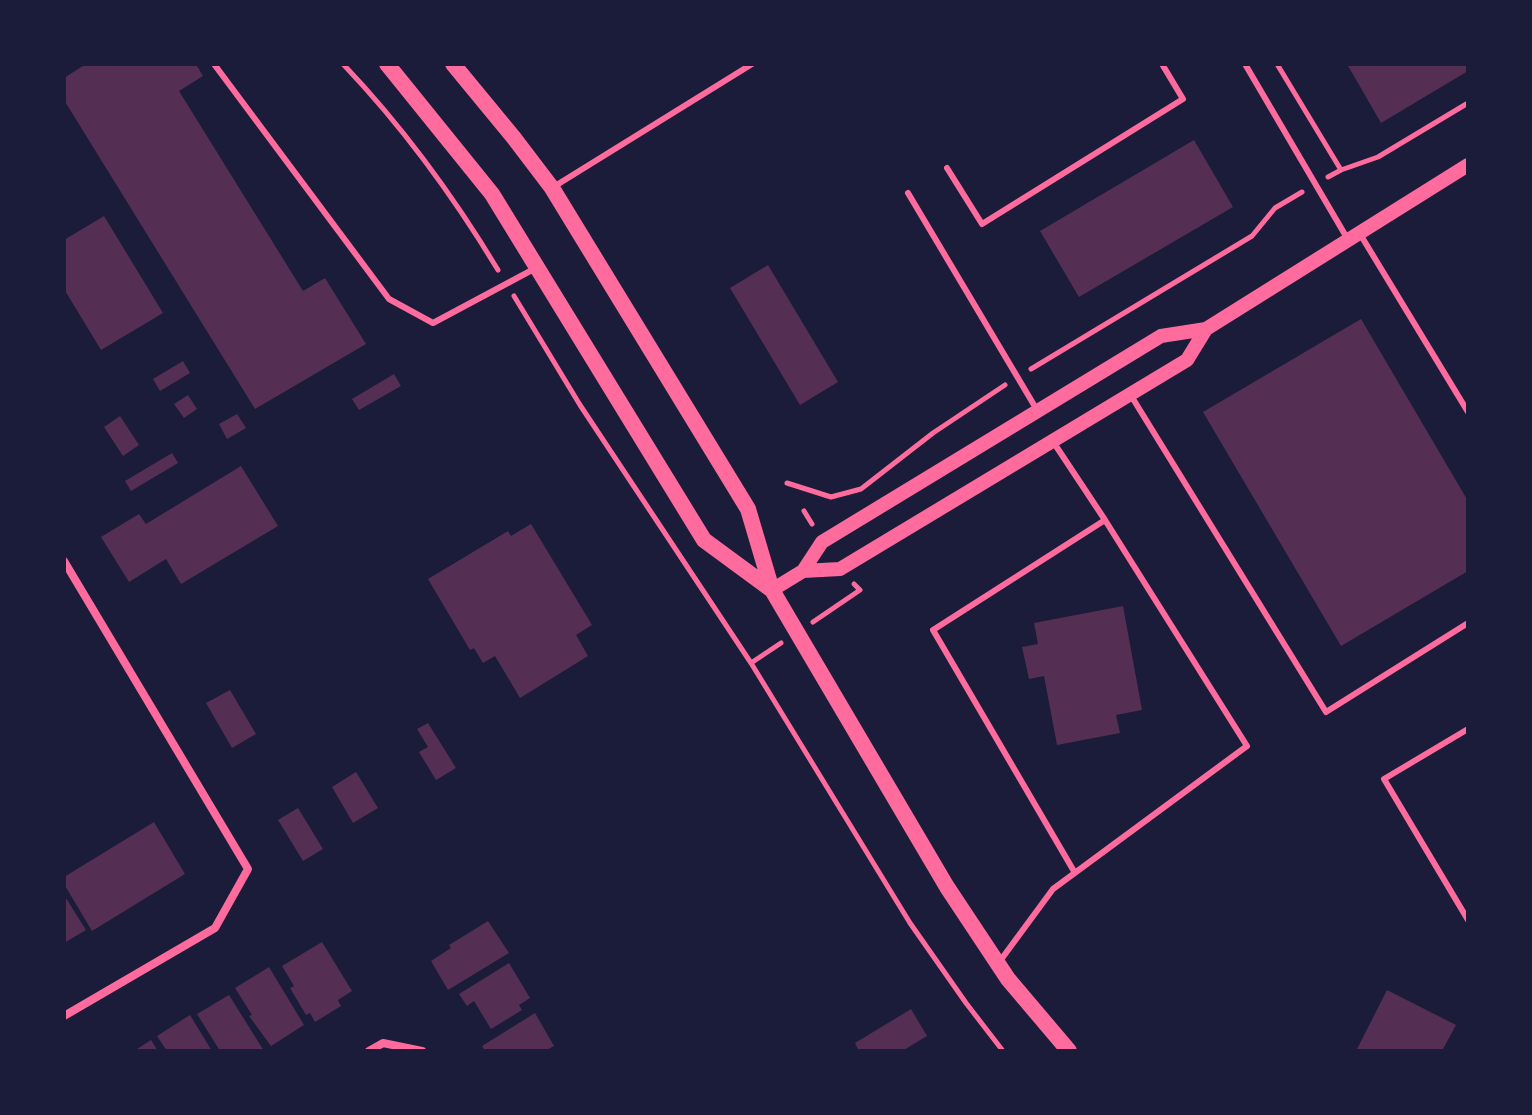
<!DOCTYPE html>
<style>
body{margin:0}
#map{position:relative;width:1532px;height:1115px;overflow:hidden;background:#1b1b3a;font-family:"Work Sans",sans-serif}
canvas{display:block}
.frame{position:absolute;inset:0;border:66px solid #1b1b3a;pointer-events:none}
</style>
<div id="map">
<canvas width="1532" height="1115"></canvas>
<div class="frame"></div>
</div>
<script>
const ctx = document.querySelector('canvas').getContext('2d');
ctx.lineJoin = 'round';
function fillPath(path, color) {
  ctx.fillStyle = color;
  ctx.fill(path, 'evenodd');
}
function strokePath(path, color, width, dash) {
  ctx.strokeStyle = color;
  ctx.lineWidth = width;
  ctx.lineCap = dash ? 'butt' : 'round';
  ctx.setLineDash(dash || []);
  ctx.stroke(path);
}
const building = new Path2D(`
 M86 64H196L203 76 179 91 303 291 325 278 366 344 255 409 64 100V78Z
 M1347 64H1468V71L1381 123Z
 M1194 140 1233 207 1079 297 1040 231Z
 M104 216 163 313 101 350 64 289V240Z
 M768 265 838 382 800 405 730 288Z
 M1361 319 1468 501V571L1341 646 1203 412Z
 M183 361 190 373 160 391 153 379Z
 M394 374 401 386 359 410 352 399Z
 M188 395 197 409 184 418 174 404Z
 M237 414 246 428 227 439 219 424Z
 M120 416 139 445 123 456 104 427Z
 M172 453 178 463 131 491 125 481Z
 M241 466 278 526 181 584 166 559 129 582 101 537 139 514 146 524Z
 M531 524 592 625 576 635 588 656 520 698 495 656 483 663 474 648 470 650 428 579 508 531 511 536Z
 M1123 606 1142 710 1116 715 1120 733 1057 745 1044 676 1029 679 1022 647 1038 644 1034 623Z
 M230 690 256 734 232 748 206 703Z
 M428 723 456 768 436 780 419 752 428 747 417 729Z
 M356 772 378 808 353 823 332 787Z
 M298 808 323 849 303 861 278 820Z
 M154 822 185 874 92 931 64 884V877Z
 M64 895 86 930 64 943Z
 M488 921 509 953 448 990 431 961 451 948 449 945Z
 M322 942 352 991 338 1000 341 1006 315 1022 310 1013 306 1015 290 988 294 986 282 966Z
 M509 963 530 998 519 1005 522 1010 491 1029 474 1001 467 1006 459 994Z
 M269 967 304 1025 271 1046 249 1016 252 1015 235 988Z
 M1387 990 1456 1025 1442 1051H1356Z
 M229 995 264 1051H220L197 1014Z
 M911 1009 927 1036 902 1051H859L855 1043Z
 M535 1013 554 1046 545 1051H485L482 1046Z
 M190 1015 212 1051H167L157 1036Z
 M151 1040 158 1051H134Z`);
const path = new Path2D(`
 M343 64C402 126 454 197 498 270
 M1277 64 1341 170 1378 157 1468 103
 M1328 177 1341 170
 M514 296 580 405 751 663 910 923 966 1003 1003 1051
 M1031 369 1252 236 1275 208 1302 192
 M787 483 831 497 861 489 933 433 1005 385
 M804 511 812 524
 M813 622 860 590 854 584
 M751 663 781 643`);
const service = new Path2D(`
 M214 64 389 299 433 323 534 269
 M1245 64 1347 238
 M947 168 982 224 1183 99 1162 64
 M555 186 752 64
 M908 193 1037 410
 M1360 234 1468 412
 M1130 394 1326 712 1468 623
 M1468 729 1384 779 1468 920
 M1075 873 933 630 1105 520
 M1000 961 1053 889 1247 746 1105 520 1052 440`);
const minor = new Path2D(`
 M64 561 248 869 215 928 64 1016
 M369 1051 383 1043 422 1051`);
const tertiary = new Path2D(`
 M1206 329 1187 360 840 569 803 571 822 542 1161 336 1206 329 1468 165
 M772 590 803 571`);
const secondary = new Path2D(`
 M387 64 492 194 704 540 772 590
 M453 64 514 138 552 188 748 509 772 590 947 887 1008 979 1069 1051`);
fillPath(building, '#542f53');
strokePath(path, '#ff6b9d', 5);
strokePath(service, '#ff6b9d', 6);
strokePath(minor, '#ff6b9d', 8);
strokePath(tertiary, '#ff6b9d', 14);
strokePath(secondary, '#ff6b9d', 16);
</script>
